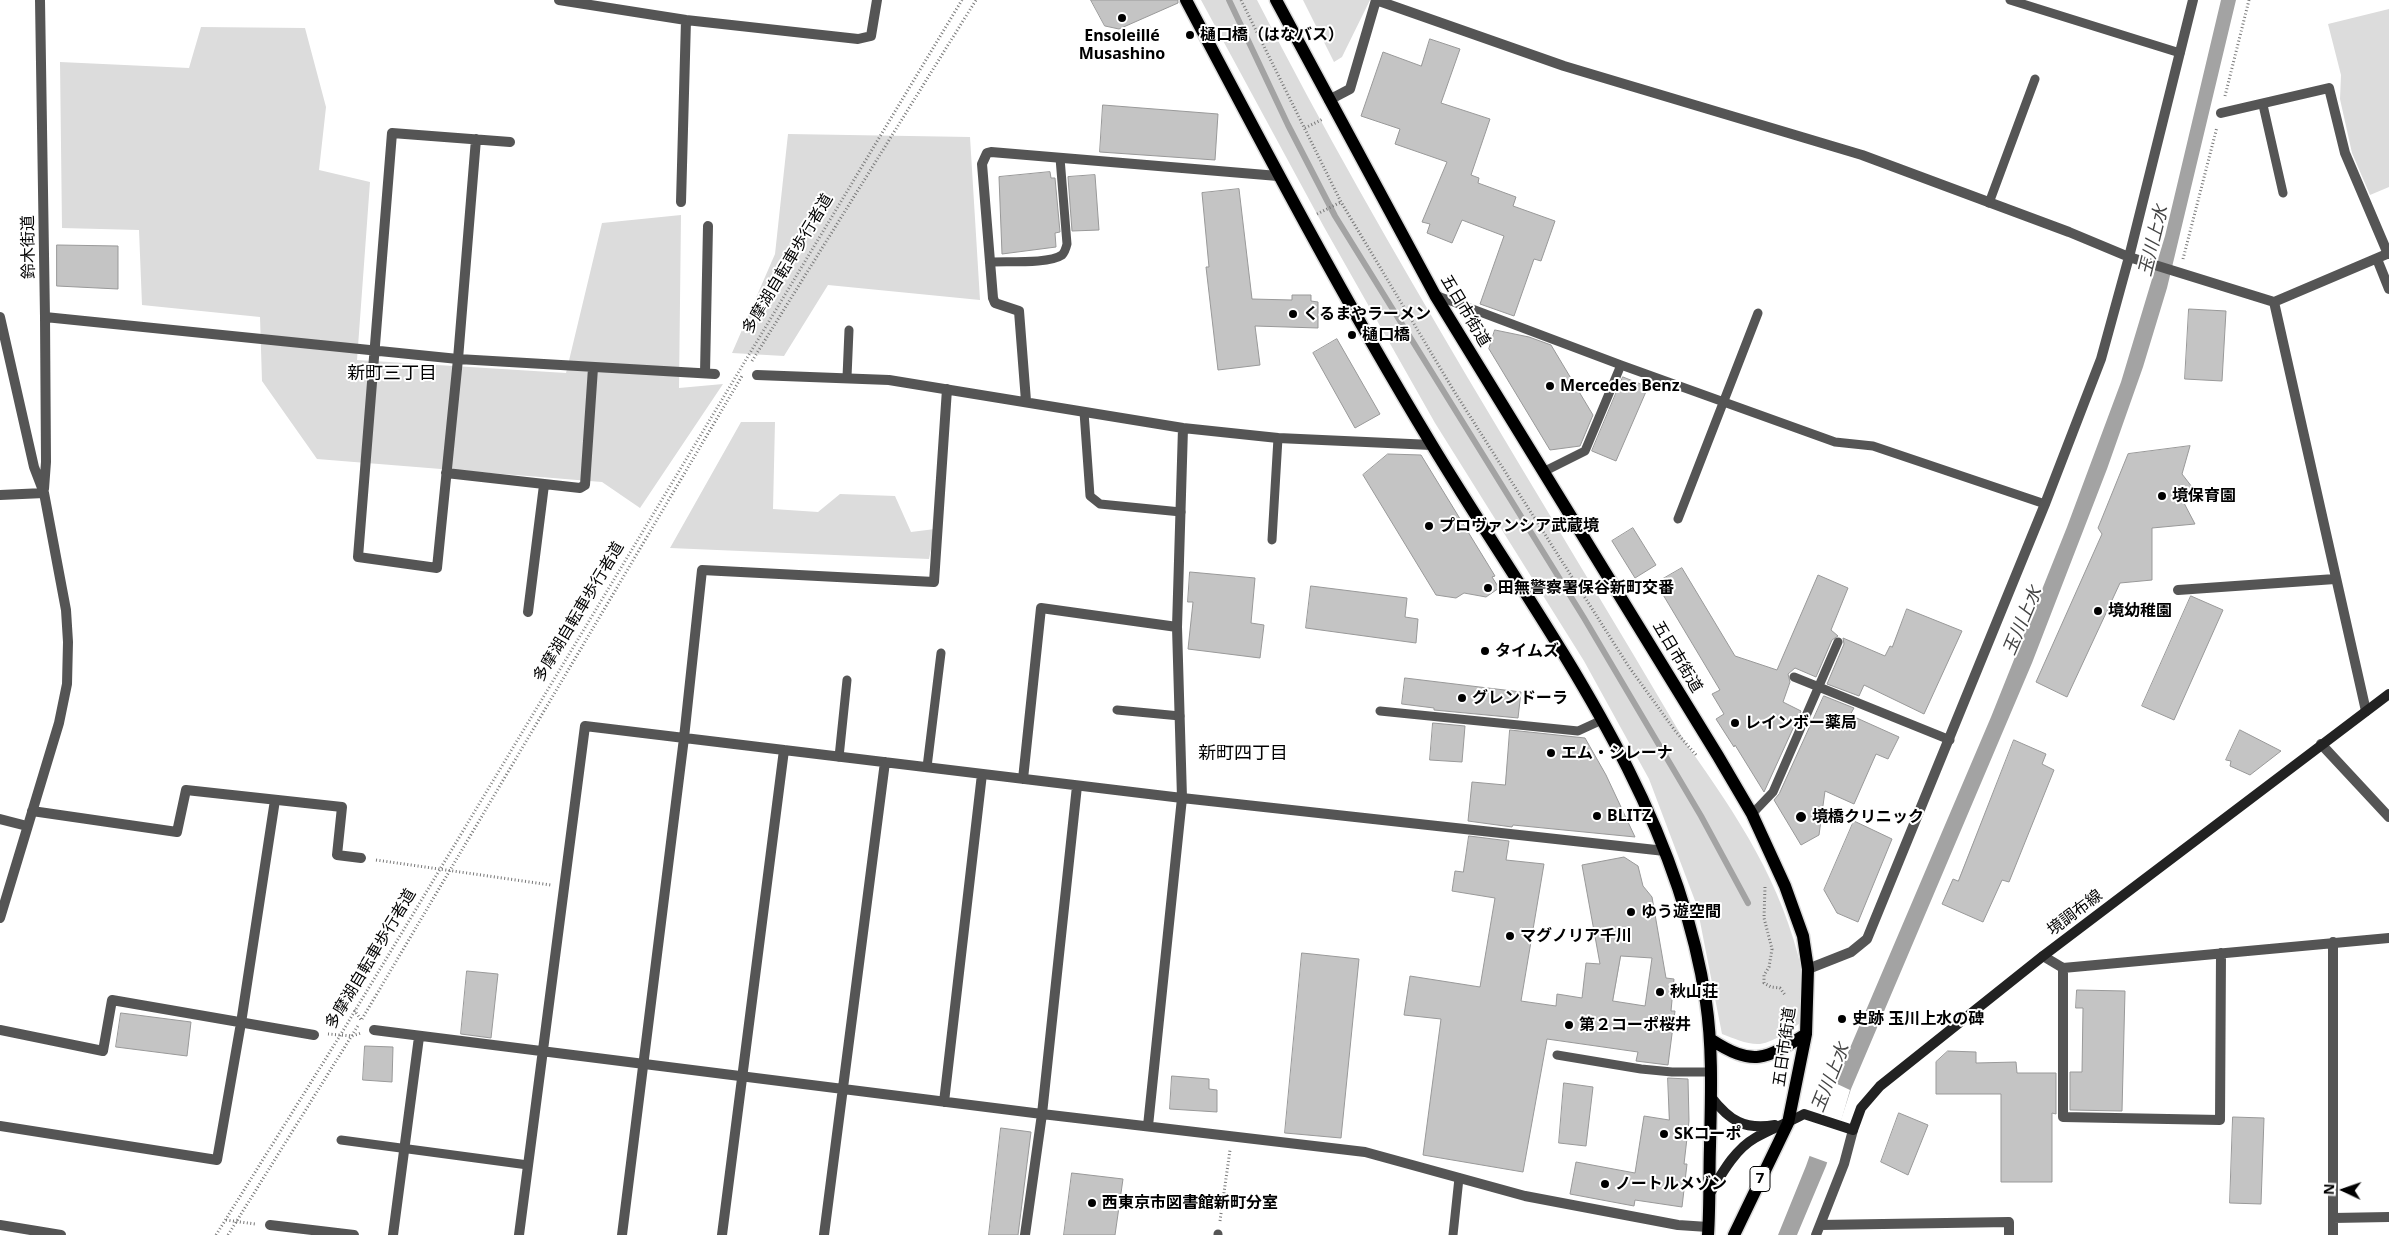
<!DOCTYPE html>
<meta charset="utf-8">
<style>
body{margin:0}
#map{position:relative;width:2389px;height:1235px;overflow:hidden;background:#fff;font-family:"Noto Sans",sans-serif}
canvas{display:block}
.north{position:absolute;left:2319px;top:1165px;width:50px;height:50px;-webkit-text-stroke:4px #fff;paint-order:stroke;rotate:273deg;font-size:14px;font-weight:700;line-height:20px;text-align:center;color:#000}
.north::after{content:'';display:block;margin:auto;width:18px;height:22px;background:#000;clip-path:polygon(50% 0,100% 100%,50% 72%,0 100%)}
</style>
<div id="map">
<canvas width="2389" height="1235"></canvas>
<div class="north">N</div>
</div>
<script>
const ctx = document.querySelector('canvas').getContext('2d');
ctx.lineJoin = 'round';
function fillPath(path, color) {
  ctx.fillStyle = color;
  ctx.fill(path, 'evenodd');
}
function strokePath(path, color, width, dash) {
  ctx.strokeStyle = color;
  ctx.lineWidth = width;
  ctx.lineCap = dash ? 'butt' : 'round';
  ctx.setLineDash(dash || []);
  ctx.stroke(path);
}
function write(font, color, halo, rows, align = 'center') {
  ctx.font = font + ' "Noto Sans","Noto Sans JP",sans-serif';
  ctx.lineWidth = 4;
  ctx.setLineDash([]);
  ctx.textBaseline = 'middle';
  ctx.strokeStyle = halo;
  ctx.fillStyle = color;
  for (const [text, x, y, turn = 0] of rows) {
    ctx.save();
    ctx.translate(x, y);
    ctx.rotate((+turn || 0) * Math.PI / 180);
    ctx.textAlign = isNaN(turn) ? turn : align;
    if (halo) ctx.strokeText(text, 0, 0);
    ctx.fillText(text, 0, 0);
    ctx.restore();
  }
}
const green = new Path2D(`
 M1201 0H1257C1388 256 1542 498 1687 745 1739 818 1782 883 1802 971 1806 986 1804 1004 1805 1020 1792 1028 1775 1042 1760 1044 1748 1045 1733 1038 1722 1034L1697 906 1649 779 1584 661 1435 423 1324 227Z
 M1303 0H1370L1342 57 1334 62Z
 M2389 9V187L2370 195 2352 153 2340 99 2341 75 2328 24Z
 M201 27 305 28 326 107 319 170 370 182 357 360 566 373 602 223 681 215 679 388 723 384 640 508 602 482 317 459 262 381 260 317 142 305 139 230 62 228 60 62 189 68Z
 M788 134 970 137 980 300 828 285 784 356 732 353 775 254Z
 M741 422H775L773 509 818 512 840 494 895 496 911 532 935 529 929 559 670 548Z`);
const water = new Path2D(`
 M2221 0H2236L2167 288 2143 367 2107 469 2032 663 1851 1089 1826 1166 1797 1235H1778L1806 1166 1838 1076 1991 717 2067 527 2121 382 2165 236Z`);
const pier = new Path2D(`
 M1833 1082 1850 1090 1829 1163 1807 1155Z`);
const stream = new Path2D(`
 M1229 0 1288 125 1335 216 1584 618 1701 816 1748 903`);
const building = new Path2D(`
 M1091 0H1178V3L1119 29 1105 26Z
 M1430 39 1460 49 1441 103 1490 119 1471 175 1479 178 1478 183 1516 197 1513 206 1555 221 1541 261 1534 259 1514 316 1480 304 1504 236 1462 220 1452 243 1427 233 1430 224 1422 222 1447 162 1395 144 1400 129 1361 116 1383 52 1421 66Z
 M1103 105 1218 114 1215 160 1100 152Z
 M1050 172 1051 178H1055L1060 232 1055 233 1056 247 1002 254 999 177Z
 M1095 175 1099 230 1072 231 1068 177Z
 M1239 189 1252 299 1292 300V295H1311V301L1318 302V328L1255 326 1260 365 1218 370 1206 267H1209L1202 193Z
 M57 245 118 246V289L57 286Z
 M2189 309 2226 311 2222 381 2185 379Z
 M1495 330 1529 337 1551 345 1593 415 1580 446 1550 450 1489 349Z
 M1337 339 1380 414 1355 428 1313 353Z
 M1623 377 1648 387 1616 461 1592 451Z
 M2190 446 2182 474 2192 487 2184 503 2195 524 2152 528V580L2120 583 2067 697 2036 682 2102 534 2098 528 2128 454Z
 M1388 454 1421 455 1495 576 1492 577 1499 588 1486 597 1464 593 1456 598 1436 595 1363 475Z
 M1633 528 1656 565 1635 578 1612 541Z
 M1682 568 1735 656 1777 670 1818 575 1848 588 1831 630 1838 636 1832 640 1816 677 1795 668 1788 674 1790 682 1783 702 1801 711 1764 792 1735 745 1734 747 1716 719 1724 714 1712 694 1720 690 1656 583Z
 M1190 572 1255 578 1251 623 1264 625 1260 658 1188 649 1193 602H1188Z
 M1311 586 1407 598 1405 617 1418 619 1416 643 1306 628Z
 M2191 596 2223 610 2174 720 2142 706Z
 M1907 609 1962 631 1924 714 1864 685 1859 696 1827 684 1844 644 1843 638 1885 656 1890 646 1892 647Z
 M1405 678 1521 692 1518 718 1434 710V708L1402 704Z
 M1824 696 1854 708 1850 715 1899 737 1888 759 1876 754 1854 804 1825 791 1819 835 1801 845 1774 800 1779 794Z
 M1433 723 1465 726 1462 762 1430 760Z
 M1510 730 1585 738 1606 775 1635 837 1513 825 1512 827 1468 821 1472 782 1505 785Z
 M2240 730 2281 751 2250 775 2230 766 2231 761 2226 760Z
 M2014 740 2046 754 2042 764 2054 770 2009 882 2002 880 1983 922 1942 904 1953 879 1958 881Z
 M1854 821 1892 839 1858 922 1837 913 1824 890Z
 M1469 836 1509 841 1506 860 1544 864 1521 1001 1556 1006 1557 994 1582 998 1586 963 1600 964 1582 865 1624 857 1638 866 1643 886 1652 897 1666 978 1674 979 1671 1011H1675L1668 1065 1636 1061 1638 1052 1547 1039 1523 1172 1423 1155 1441 1019 1404 1015 1410 976 1480 987 1495 898 1452 891 1455 871 1463 872ZM1621 956 1652 958 1645 1006 1613 1001Z
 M1302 953 1359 959 1341 1138 1285 1133Z
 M467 971 498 974 491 1038 461 1034Z
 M2077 990 2125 991 2122 1111 2070 1110V1072H2082L2083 1008H2076Z
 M121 1013 191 1022 187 1056 116 1047Z
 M365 1046 393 1047 392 1082 363 1080Z
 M1948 1051 1976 1052V1063L2016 1062 2017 1073H2056V1114L2052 1113V1182H2001V1094H1936V1062Z
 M1172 1076 1209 1079V1089L1217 1090V1112L1170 1109Z
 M1668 1078 1688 1079 1689 1121 1684 1164H1687L1682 1207 1635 1200 1634 1206 1570 1194 1576 1162 1635 1173 1644 1116 1669 1120Z
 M1564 1083 1593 1087 1586 1146 1559 1143Z
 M1899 1113 1928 1125 1908 1175 1881 1162Z
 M2233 1117 2264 1118 2261 1204 2230 1203Z
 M1001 1128 1031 1132 1018 1235H989Z
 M1072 1173 1123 1179 1115 1235H1064Z`);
const path = new Path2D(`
 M1241 0 1341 202 1454 391 1629 667 1676 732 1697 756
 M2225 96 2249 0
 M1305 128 1323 119
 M1317 214 1341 202
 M2183 259 2217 127
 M752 361 976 0
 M376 860 551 885
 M1765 887 1764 918 1772 949 1769 967 1764 975V983L1771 987 1780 988 1785 995
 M354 1010 362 1021
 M362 1019 742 376
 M328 1034 352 1036 361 1033
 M226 1220 255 1224
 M1220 1221 1230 1150
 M216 1235 341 1034 962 0
 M228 1235 359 1024`);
const service = new Path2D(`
 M2010 0 2180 53
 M2263 105 2283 193
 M1989 203 2035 79
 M990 262C1007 261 1049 264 1062 255 1065 252 1066 248 1067 244L1060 158
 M1435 295 1621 365 1835 442 1873 446 2045 504
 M847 377 849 330
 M1084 412 1090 496 1100 504 1181 512
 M1545 471 1585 451 1621 365
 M1678 519 1758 313
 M1272 540 1278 438
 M1794 677 1950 740
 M1117 710 1180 716
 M1380 711 1578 731 1602 720
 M839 757 847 680
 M927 767 941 653
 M1752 814 1773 792 1838 642
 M1557 1055 1641 1069 1672 1072H1710
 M341 1140 528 1165
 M1218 1235V1234
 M1453 1235 1459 1178`);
const minor = new Path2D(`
 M40 0 45 317 46 462 44 489
 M559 0 686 20 858 39 871 36 877 0
 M1376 0 1564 66 1862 155 2069 232 2129 257 2274 302 2389 253
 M1329 100 1350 89 1376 0
 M2221 113 2329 88 2345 153 2388 254
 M476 139 458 359 437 568 358 557 392 133 510 142
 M681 202 686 20
 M2377 259 2389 289
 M2274 302 2366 711
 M0 317 34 467 44 493 66 610 68 642 67 684 59 723 0 918
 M45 317 458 359 715 374
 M705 373 708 226
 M757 375 889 380 1183 428 1278 438 1432 445
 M1026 401 1019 311 995 303 993 298 982 164 987 153 991 152 1278 176
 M446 473 580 488 585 485 593 368
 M0 495 44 493
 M2178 590 2335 579
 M528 612 544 485
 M2321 744 2389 817
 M1023 779 1041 608 1177 627
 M32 811 177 832 186 790 342 807 337 855 361 858
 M0 819 27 826
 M2043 956 2063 968 2389 938
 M2063 968V1117L2220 1120 2221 953
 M1808 969 1851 952 1867 939 2045 504 2101 359 2129 257 2193 0
 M0 1030 103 1051 112 1000 314 1035
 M374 1030 1042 1114 1365 1152 1525 1196 1678 1225 1708 1227
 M944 1102 982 774
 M0 1126 217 1160 241 1023 275 800
 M1148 1126 1182 798 1177 627 1183 428
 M2333 1218 2389 1217
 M0 1225 61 1235
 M270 1225 354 1235
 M1820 1225 2009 1222V1235
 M393 1235 419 1037
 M519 1235 585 726 1182 798 1665 851
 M622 1235 684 738 702 570 934 582 947 389
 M722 1235 784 750
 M824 1235 885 762
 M1025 1235 1042 1114 1077 786
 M1816 1235 1844 1164 1853 1130
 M2333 1235V942`);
const secondary = new Path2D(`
 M1711 1097C1730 1121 1744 1130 1775 1125
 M1709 1195C1721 1175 1734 1150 1755 1138 1770 1129 1788 1123 1804 1114L1853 1130 1861 1108 1880 1086 2043 956 2389 694`);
const primary = new Path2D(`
 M1186 0C1265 150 1344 300 1432 445 1538 621 1675 793 1706 1002 1713 1049 1711 1098 1710 1146 1709 1175 1710 1205 1708 1235
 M1276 0 1435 295 1718 756 1752 814 1785 886 1803 936 1808 969 1806 1034 1788 1123 1734 1235
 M1710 1039C1753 1067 1765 1060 1806 1034`);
const markers = [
 [1122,18,5,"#000"],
 [1190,35,5,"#000"],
 [1293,314,5,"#000"],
 [1352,335,5,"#000"],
 [1550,386,5,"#000"],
 [2162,496,5,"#000"],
 [1429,526,5,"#000"],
 [1488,588,5,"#000"],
 [2098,611,5,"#000"],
 [1485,651,5,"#000"],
 [1462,698,5,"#000"],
 [1735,723,5,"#000"],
 [1551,753,5,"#000"],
 [1597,816,5,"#000"],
 [1801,817,6,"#000"],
 [1631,912,5,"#000"],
 [1510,936,5,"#000"],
 [1660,992,5,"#000"],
 [1842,1019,5,"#000"],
 [1569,1025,5,"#000"],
 [1664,1134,5,"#000"],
 [1605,1184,5,"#000"],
 [1092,1203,5,"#000"]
];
const shields = [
 [1760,1179,20]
];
const shieldNames = [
 ["7",1760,1179]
];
const poiNames = [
 ["樋口橋（はなバス）",1200,35],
 ["Ensoleillé",1122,36,"center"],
 ["Musashino",1122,54,"center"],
 ["くるまやラーメン",1303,314],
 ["樋口橋",1362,335],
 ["Mercedes Benz",1560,386],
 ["境保育園",2172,496],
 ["プロヴァンシア武蔵境",1439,526],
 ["田無警察署保谷新町交番",1498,588],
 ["境幼稚園",2108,611],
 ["タイムズ",1495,651],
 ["グレンドーラ",1472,698],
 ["レインボー薬局",1745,723],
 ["エム・シレーナ",1561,753],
 ["BLITZ",1607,816],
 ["境橋クリニック",1812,817],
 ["ゆう遊空間",1641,912],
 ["マグノリア千川",1520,936],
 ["秋山荘",1670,992],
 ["史跡 玉川上水の碑",1852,1019],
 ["第２コーポ桜井",1579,1025],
 ["SKコーポ",1674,1134],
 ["ノートルメゾン",1615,1184],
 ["西東京市図書館新町分室",1102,1203]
];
const streetNames = [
 ["鈴木街道",29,247,-91],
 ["多摩湖自転車歩行者道",788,264,-59],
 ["五日市街道",1465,311,59],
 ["多摩湖自転車歩行者道",579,612,-59],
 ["五日市街道",1677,657,59],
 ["境調布線",2075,913,-37],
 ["多摩湖自転車歩行者道",371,959,-59],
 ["五日市街道",1785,1047,-82]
];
const waterNames = [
 ["玉川上水",2154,241,-76],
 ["玉川上水",2023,621,-67],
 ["玉川上水",1831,1078,-68]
];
const neighbourhoodNames = [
 ["新町三丁目",392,374],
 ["新町四丁目",1243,754]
];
fillPath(green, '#dcdcdc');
fillPath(water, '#a3a3a3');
fillPath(pier, '#fff');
strokePath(stream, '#a3a3a3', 6);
fillPath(building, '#c4c4c4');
strokePath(building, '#999', 1);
strokePath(primary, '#dbdbdb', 15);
strokePath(path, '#777', 3, [1, 2.5]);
strokePath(service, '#555', 9);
strokePath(minor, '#555', 10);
strokePath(secondary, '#222', 10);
strokePath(primary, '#000', 12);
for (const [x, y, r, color] of markers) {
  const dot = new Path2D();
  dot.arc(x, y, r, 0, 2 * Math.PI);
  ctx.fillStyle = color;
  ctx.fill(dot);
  strokePath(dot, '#fff', 2);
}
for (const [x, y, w] of shields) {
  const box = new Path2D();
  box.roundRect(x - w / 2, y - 12.5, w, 25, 4);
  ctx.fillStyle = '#fff';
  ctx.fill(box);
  strokePath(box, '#000', 1);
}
write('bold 15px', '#000', null, shieldNames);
write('bold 16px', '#000', '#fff', poiNames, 'left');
write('16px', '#000', '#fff', streetNames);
write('italic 18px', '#444', '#fff', waterNames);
write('18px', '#000', '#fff', neighbourhoodNames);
</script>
